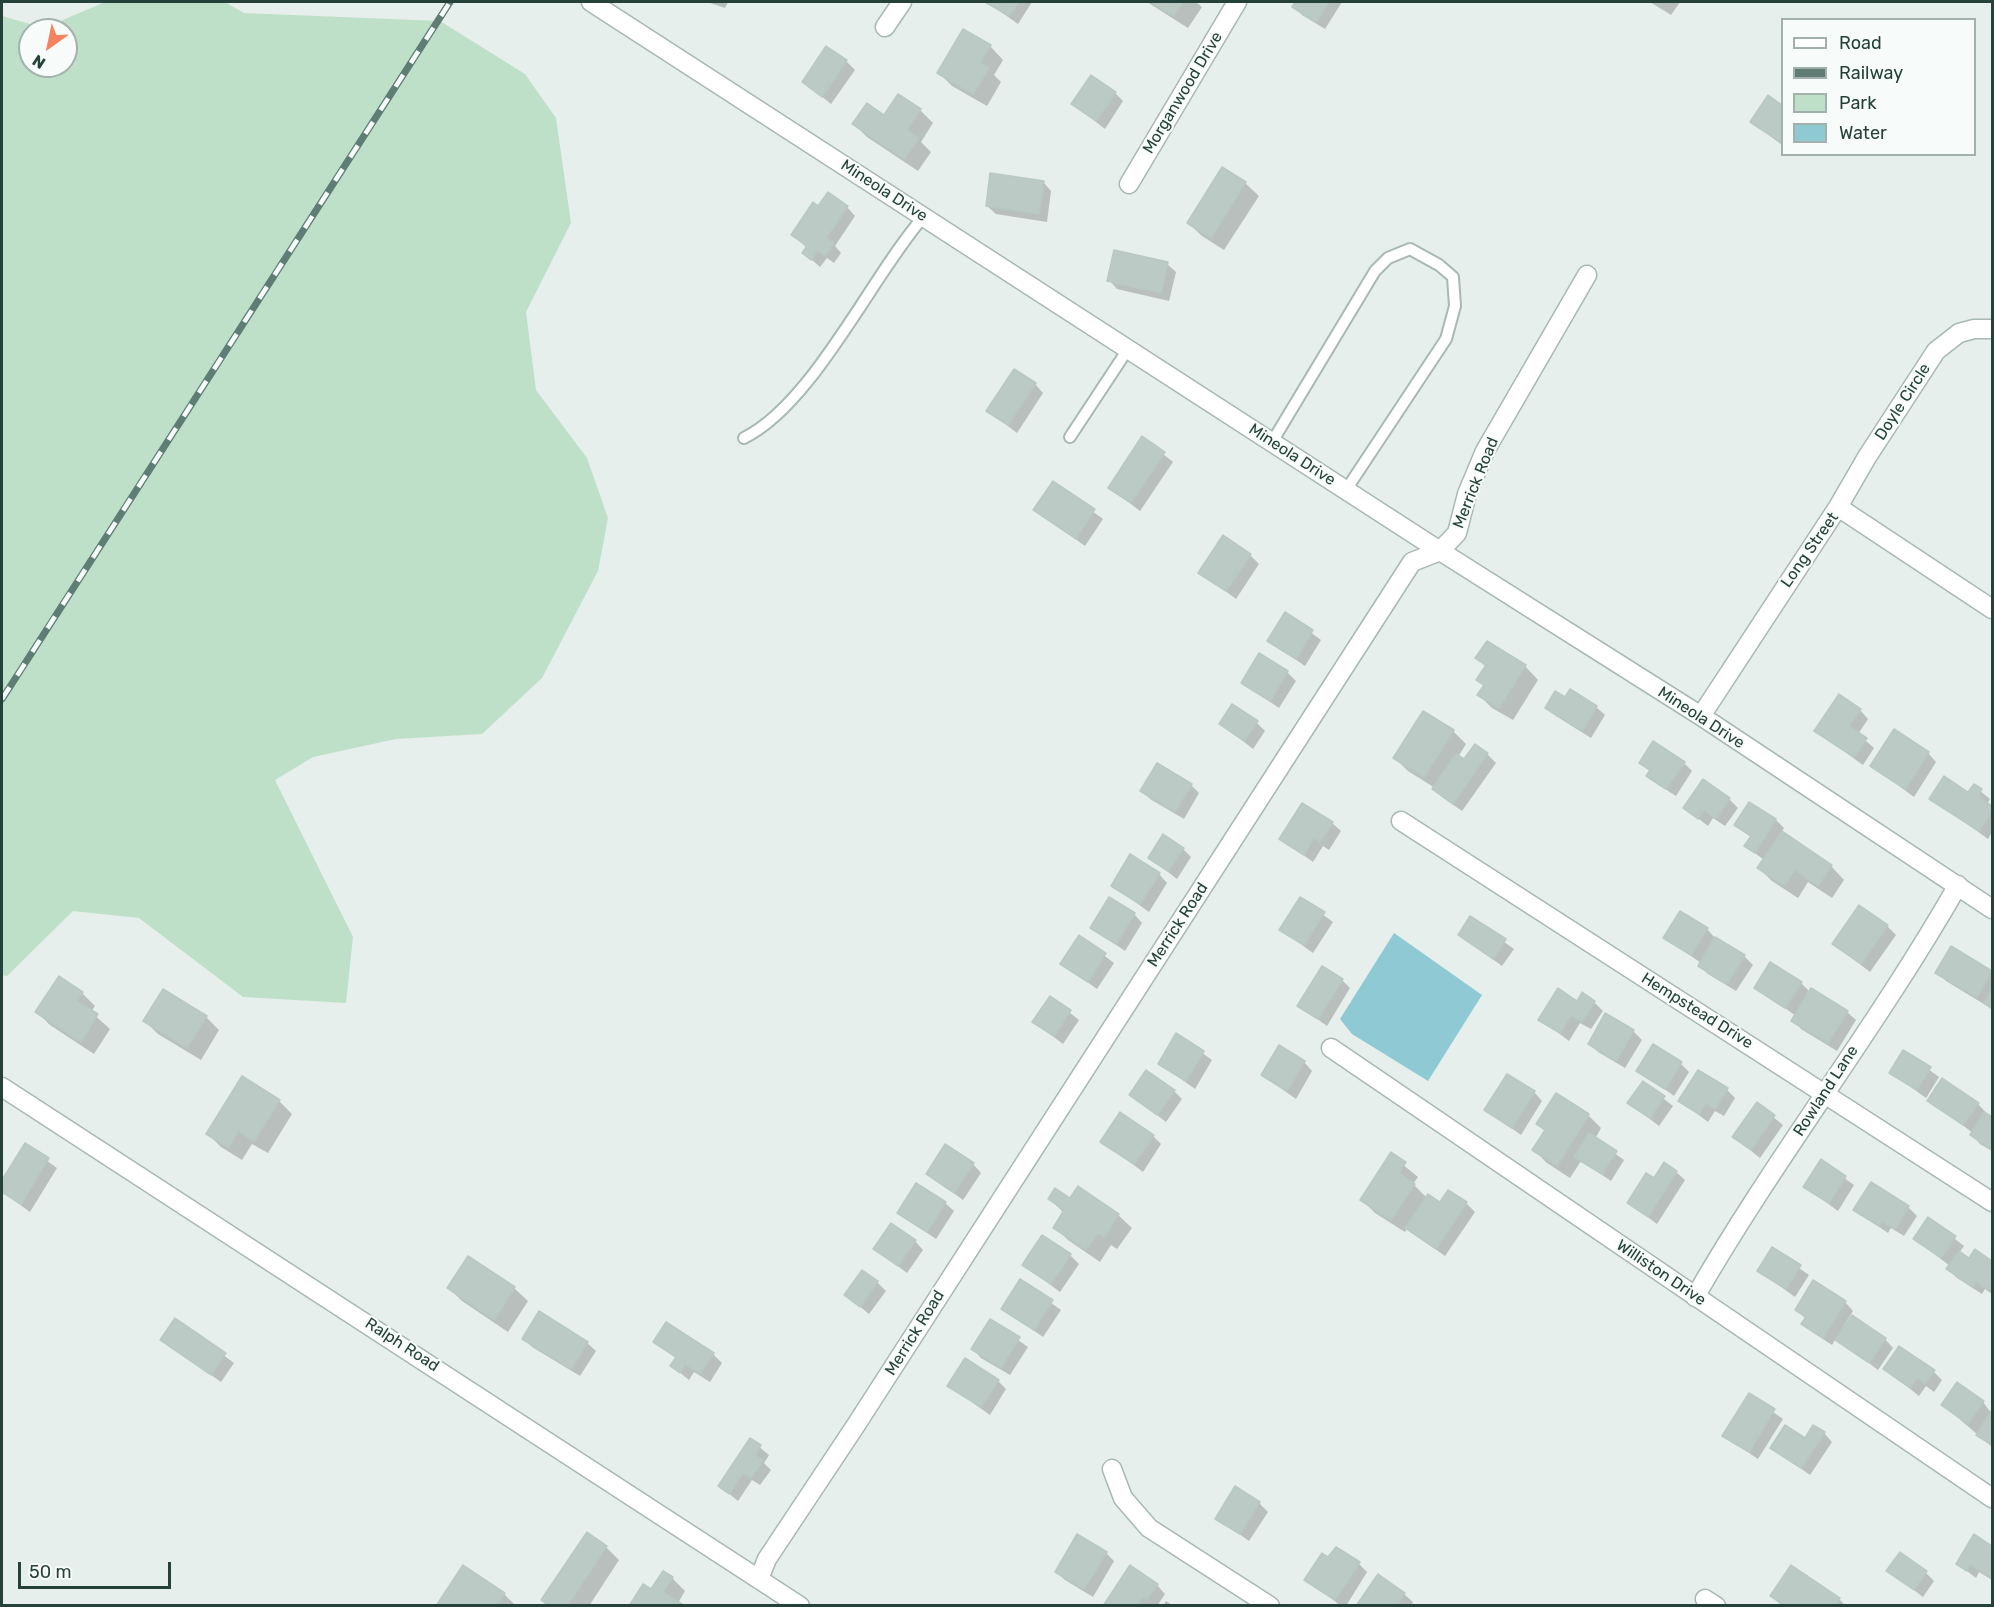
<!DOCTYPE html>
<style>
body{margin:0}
#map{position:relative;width:1994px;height:1607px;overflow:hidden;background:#e6efeb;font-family:Rubik,sans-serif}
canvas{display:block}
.frame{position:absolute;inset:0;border:3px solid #24423a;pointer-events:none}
.legend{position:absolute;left:1781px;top:18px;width:195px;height:138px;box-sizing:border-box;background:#f7fbf9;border:2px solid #a3b1ad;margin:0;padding:8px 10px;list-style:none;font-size:18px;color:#24423a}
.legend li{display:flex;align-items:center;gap:12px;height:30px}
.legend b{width:30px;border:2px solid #a3b1ad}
.north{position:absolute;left:18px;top:18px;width:60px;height:60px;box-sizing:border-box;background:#f7fbf9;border:2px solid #a3b1ad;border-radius:50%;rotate:213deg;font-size:16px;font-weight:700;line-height:24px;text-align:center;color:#24423a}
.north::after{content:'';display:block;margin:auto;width:21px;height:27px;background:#f4845f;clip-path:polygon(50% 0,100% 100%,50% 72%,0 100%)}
.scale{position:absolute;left:18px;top:1562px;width:153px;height:27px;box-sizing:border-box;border:3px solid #24423a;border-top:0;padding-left:8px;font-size:18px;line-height:21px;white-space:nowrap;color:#24423a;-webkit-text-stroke:4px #f7fbf9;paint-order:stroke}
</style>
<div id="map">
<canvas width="1994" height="1607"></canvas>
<div class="frame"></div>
<ul class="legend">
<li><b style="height:8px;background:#fff"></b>Road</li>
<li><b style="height:8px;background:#5f7d75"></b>Railway</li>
<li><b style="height:16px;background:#bfe0c8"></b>Park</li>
<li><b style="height:16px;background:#8ec9d4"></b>Water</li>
</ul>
<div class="north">N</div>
<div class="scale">50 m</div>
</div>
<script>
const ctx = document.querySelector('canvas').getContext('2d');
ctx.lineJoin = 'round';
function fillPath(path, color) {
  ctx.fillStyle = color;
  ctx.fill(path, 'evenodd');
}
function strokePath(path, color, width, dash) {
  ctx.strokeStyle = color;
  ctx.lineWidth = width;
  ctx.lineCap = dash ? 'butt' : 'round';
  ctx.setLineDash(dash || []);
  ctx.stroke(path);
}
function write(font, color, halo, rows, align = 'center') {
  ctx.font = font + ' Rubik,sans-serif';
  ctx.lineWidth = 4.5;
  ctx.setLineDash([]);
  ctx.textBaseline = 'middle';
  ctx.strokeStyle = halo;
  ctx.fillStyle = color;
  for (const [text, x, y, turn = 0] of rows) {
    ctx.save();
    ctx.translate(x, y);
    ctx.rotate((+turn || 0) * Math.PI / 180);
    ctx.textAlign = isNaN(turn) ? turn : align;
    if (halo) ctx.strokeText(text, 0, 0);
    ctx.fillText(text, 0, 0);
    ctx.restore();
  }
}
const green = new Path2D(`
 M105 2H225L244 13 440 21 525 74 556 118 571 223 526 312 536 390 587 458 608 518 598 571 542 678 482 734 396 739 313 757 275 780 353 937 346 1003 243 997 139 918 73 911 7 976 2 975V16L44 28ZM30 30H66V66H30Z`);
const water = new Path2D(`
 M1394 933 1482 995 1428 1081 1352 1034 1340 1019Z`);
const shadow = new Path2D(`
 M707 2H728L725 8Z
 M987 2H1032L1018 24Z
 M1147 2H1196L1202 7 1188 28Z
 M1297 2H1342L1325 29 1302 15 1294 6Z
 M1650 2H1680L1671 15Z
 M990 46 1003 60 994 75 1001 82 987 106 952 86 939 73Z
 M846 61 855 70 831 104 804 82Z
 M1115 93 1123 101 1105 129 1073 104Z
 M1768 97 1782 107V145L1752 122Z
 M920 110 933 123 921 142 931 152 918 171 867 137 854 124Z
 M1223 169 1245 183 1259 196 1224 250 1202 236 1188 223Z
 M1043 182 1051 191 1047 222 996 214 987 206Z
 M847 207 855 216 835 246 841 253 834 263 827 258 820 267 804 253 807 248 793 235 819 208Z
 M1167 264 1176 272 1169 301 1117 289 1109 280Z
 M1035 384 1043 393 1017 433 988 411Z
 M1143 438 1173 462 1140 511 1110 488Z
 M1054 483 1103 519 1085 546 1035 510Z
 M1250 555 1259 564 1236 599 1200 572Z
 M1286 614 1321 640 1305 666 1269 641Z
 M1477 658 1525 666 1538 680 1513 720 1492 708 1479 695 1485 686 1478 680 1486 667Z
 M1287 672 1296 681 1279 708 1243 683Z
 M1565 699 1596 707 1605 715 1591 738 1556 716 1547 708Z
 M1860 710 1868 719 1858 734 1874 748 1863 765 1816 731Z
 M1257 723 1265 731 1253 749 1221 724Z
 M1453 731 1466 744 1458 757 1465 761 1487 754 1496 763 1462 811 1442 797 1435 788 1408 771 1395 758Z
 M1928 753 1936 762 1914 797 1872 766Z
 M1641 762 1684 763 1692 771 1676 796 1657 784 1648 775 1651 772Z
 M1191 785 1199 793 1184 819 1150 799 1142 790Z
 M1974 786 1990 799 1987 804 1992 807V832L1988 839 1931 798 1969 794Z
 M1729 799 1738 808 1725 826 1713 818 1708 826 1685 808Z
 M1749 804 1776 820 1784 828 1781 833 1831 866 1844 880 1832 898 1808 882 1798 898 1772 881 1759 868 1764 860 1746 846 1752 838 1736 825Z
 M1332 823 1341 831 1329 850 1323 846 1313 862 1281 839Z
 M1183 849 1191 857 1177 879 1150 858Z
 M1159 874 1167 883 1149 912 1113 886Z
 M1301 899 1333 922 1313 953 1281 930Z
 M1134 914 1142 923 1125 951 1092 928Z
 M1471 918 1514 949 1502 966 1460 935Z
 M1887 926 1896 935 1870 972 1834 944Z
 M1707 929 1715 938 1744 956 1753 965 1736 991 1708 974 1700 966 1701 963 1665 938Z
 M1079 937 1114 963 1097 989 1062 964Z
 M1952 949 1992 973V1009L1946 981 1937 972Z
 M1342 980 1350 988 1327 1026 1299 1006Z
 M1801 983 1810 992 1847 1012 1856 1020 1837 1051 1801 1029 1793 1020 1796 1016 1756 987Z
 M82 993 95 1006 91 1012 110 1029 94 1054 50 1025 37 1012Z
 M1051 998 1079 1020 1063 1044 1034 1022Z
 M1594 1002 1603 1011 1591 1029 1580 1023 1569 1041 1540 1019 1577 1003Z
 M1606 1015 1633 1031 1642 1040 1625 1068 1598 1052 1589 1043Z
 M206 1017 219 1030 201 1060 158 1034 145 1021Z
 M1177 1035 1212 1060 1195 1089 1160 1064Z
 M1904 1052 1939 1077 1926 1098 1891 1073Z
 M1304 1062 1312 1071 1296 1099 1262 1075Z
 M1681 1064 1689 1072 1674 1096 1638 1070Z
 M1643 1083 1673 1106 1659 1126 1629 1103Z
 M1727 1090 1735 1098 1724 1116 1715 1111 1708 1122 1680 1101Z
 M1174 1091 1182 1099 1166 1122 1131 1095Z
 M1534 1092 1542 1101 1521 1135 1486 1110Z
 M1929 1100 1978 1104 1992 1119V1151L1980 1144 1972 1135 1973 1133Z
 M279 1101 292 1114 268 1153 252 1144 242 1160 221 1147 208 1134Z
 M1757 1104 1783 1125 1760 1158 1734 1137Z
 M1588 1115 1601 1128 1595 1139 1624 1160 1611 1181 1581 1161 1570 1178 1547 1163 1534 1150 1546 1132 1538 1124Z
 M1153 1136 1161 1144 1143 1172 1102 1141Z
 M25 1145 57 1168 30 1212 2 1192V1183Z
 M1391 1155 1418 1177 1413 1184 1427 1198 1440 1204 1466 1203 1475 1212 1445 1256 1407 1229 1405 1232 1375 1213 1362 1200Z
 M1821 1162 1854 1185 1838 1211 1805 1187Z
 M973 1164 981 1173 963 1200 928 1174Z
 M1676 1172 1685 1180 1657 1224 1629 1203 1655 1180Z
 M1871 1184 1908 1207 1917 1216 1904 1236 1891 1228 1888 1233 1855 1210Z
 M1050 1199 1070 1200 1118 1215 1132 1228 1117 1249 1111 1245 1100 1262 1068 1240 1055 1227 1064 1213Z
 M945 1203 954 1211 936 1239 898 1213Z
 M1929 1219 1964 1246 1959 1253 1969 1260 1975 1251 1992 1262V1294L1985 1289 1982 1294 1957 1278 1948 1269 1950 1266 1915 1239Z
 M915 1241 923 1250 907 1273 875 1249Z
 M1772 1249 1809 1275 1795 1297 1759 1271Z
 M1070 1255 1079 1264 1060 1292 1024 1265Z
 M469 1258 514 1288 528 1301 508 1332 462 1301 449 1288Z
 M1020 1281 1061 1310 1043 1337 1003 1309Z
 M877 1282 886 1291 869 1314 846 1295Z
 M1845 1302 1853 1311 1843 1327 1885 1339 1893 1348 1878 1370 1836 1338 1832 1345 1812 1332 1803 1324 1805 1318 1797 1310Z
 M176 1320 234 1363 221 1382 162 1340Z
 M991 1321 1028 1347 1010 1375 981 1358 973 1349Z
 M666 1324 713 1354 722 1363 710 1382 694 1372 689 1380 672 1366 677 1359 655 1342Z
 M524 1338 587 1343 596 1351 580 1376 532 1347Z
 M1885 1369 1934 1372 1942 1380 1934 1392 1926 1386 1919 1396Z
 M998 1381 1006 1389 990 1415 949 1386Z
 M1749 1395 1783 1419 1758 1459 1724 1436Z
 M1983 1402 1992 1414V1447L1943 1405Z
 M1824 1433 1832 1442 1810 1475 1772 1448Z
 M751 1440 769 1455 764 1463 771 1470 760 1485 752 1480 738 1501 720 1486Z
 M1259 1503 1268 1512 1249 1541 1217 1518Z
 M1975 1536 1992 1547V1580L1979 1572 1976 1578 1958 1564Z
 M606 1547 619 1560 589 1606H548Z
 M1106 1553 1114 1561 1093 1597 1065 1580 1056 1572Z
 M1329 1559 1359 1564 1367 1572 1346 1606H1341L1306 1579Z
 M1792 1567 1839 1599 1846 1606H1782L1772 1596Z
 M1888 1570 1926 1573 1934 1581 1923 1597Z
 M672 1578 685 1591 678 1603 652 1591Z
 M1157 1585 1165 1594 1157 1606H1105Z
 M504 1594 516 1606H438Z
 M1404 1594 1413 1602 1411 1606H1358Z
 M1166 1601 1173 1606H1163Z`);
const building = new Path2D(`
 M985 2H1019L1009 16Z
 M1151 2H1183L1174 16Z
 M1295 2H1329L1316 22 1292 7Z
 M963 29 991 45 980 63 989 68 973 94 937 73Z
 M826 46 847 60 822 97 802 82Z
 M1091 75 1116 92 1096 121 1071 104Z
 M898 94 921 109 907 130 919 138 904 159 852 124 867 103 884 115Z
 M1768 95 1782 105V143L1750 122Z
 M1222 167 1246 182 1211 238 1187 223Z
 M990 173 1044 181 1039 214 986 206Z
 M828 192 848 206 826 238 834 243 825 256 818 250 811 260 802 253 807 246 791 235 813 202 818 206Z
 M1114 250 1168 262 1161 293 1107 281Z
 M1014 369 1036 383 1008 425 986 411Z
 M1142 436 1165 452 1131 503 1108 488Z
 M1053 481 1095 509 1076 539 1033 510Z
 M1223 535 1251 554 1226 591 1198 573Z
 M1285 612 1313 630 1296 659 1267 641Z
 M1487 641 1526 665 1499 708 1477 695 1484 685 1476 680 1486 665 1475 658Z
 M1259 653 1288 671 1270 701 1241 683Z
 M1570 689 1597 706 1582 731 1545 708 1555 691 1565 697Z
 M1839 694 1861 709 1849 726 1867 738 1854 757 1814 731Z
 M1232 704 1258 721 1244 741 1219 724Z
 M1423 711 1454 730 1424 777 1393 758Z
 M1894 729 1929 752 1905 789 1870 766Z
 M1653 741 1685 762 1666 789 1646 776 1650 770 1639 763Z
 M1475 744 1488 753 1453 804 1432 789 1456 754 1464 759Z
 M1157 763 1192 784 1175 812 1140 791Z
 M1944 776 1968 792 1974 784 1982 789 1978 796 1992 806V811L1979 831 1929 799Z
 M1703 779 1730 798 1716 819 1704 810 1698 819 1683 808Z
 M1749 802 1776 819 1755 853 1744 846 1751 836 1734 825Z
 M1302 803 1333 822 1320 842 1314 838 1304 855 1279 839Z
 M1782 831 1832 865 1818 886 1795 870 1784 886 1757 868Z
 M1163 834 1184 848 1168 871 1148 858Z
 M1130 854 1160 873 1140 904 1111 886Z
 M1109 897 1135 913 1116 944 1090 928Z
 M1300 897 1325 912 1304 945 1279 930Z
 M1859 905 1888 925 1861 964 1832 944Z
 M1680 911 1708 928 1691 955 1663 938Z
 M1470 916 1506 939 1493 959 1458 935Z
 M1079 935 1106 953 1088 982 1060 964Z
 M1715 937 1745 955 1727 984 1698 966Z
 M1951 946 1992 971 1977 997 1935 973Z
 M1770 962 1802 982 1785 1008 1754 988Z
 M1322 966 1343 979 1318 1019 1297 1006Z
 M59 976 83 992 77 1001 98 1014 81 1042 35 1012Z
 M1558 988 1577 1001 1582 992 1595 1001 1582 1022 1571 1015 1560 1033 1538 1020Z
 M1811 988 1848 1011 1828 1043 1791 1021Z
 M163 989 207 1016 187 1048 143 1021Z
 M1992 990V1009L1984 1003Z
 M1050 996 1071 1010 1054 1036 1032 1022Z
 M1605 1013 1634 1030 1616 1061 1588 1044Z
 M1176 1033 1204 1051 1186 1081 1158 1064Z
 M1653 1044 1682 1062 1665 1089 1636 1071Z
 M1279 1045 1305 1061 1287 1091 1261 1075Z
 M1903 1050 1931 1067 1917 1090 1889 1073Z
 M1146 1070 1175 1090 1157 1115 1129 1095Z
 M1698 1070 1728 1088 1715 1109 1706 1103 1699 1114 1678 1101Z
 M1507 1074 1535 1091 1512 1128 1484 1110Z
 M242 1076 280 1100 254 1141 238 1131 229 1148 206 1134Z
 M1942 1078 1979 1103 1963 1125 1927 1101Z
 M1643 1081 1665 1096 1650 1118 1627 1103Z
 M1556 1093 1589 1114 1557 1166 1532 1150 1545 1130 1536 1124Z
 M1757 1102 1775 1115 1751 1150 1732 1137Z
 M1120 1112 1154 1135 1134 1164 1100 1142Z
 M1984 1112 1992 1117V1150L1970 1135Z
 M1589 1133 1617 1151 1602 1174 1574 1157Z
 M25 1143 49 1158 21 1204 2 1192V1180Z
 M945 1144 974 1163 954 1193 926 1174Z
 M1391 1152 1406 1162 1399 1173 1415 1184 1391 1220 1360 1200Z
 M1821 1159 1846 1176 1829 1203 1803 1187Z
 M1664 1162 1677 1171 1648 1217 1627 1203 1646 1173 1654 1178Z
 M1871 1182 1909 1206 1895 1229 1882 1221 1879 1226 1853 1210Z
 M916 1183 946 1202 927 1232 897 1213Z
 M1078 1186 1119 1214 1104 1237 1098 1233 1086 1250 1053 1228 1064 1210 1048 1199 1055 1188 1070 1198Z
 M1448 1190 1467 1202 1436 1249 1405 1228 1428 1194 1440 1202Z
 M1928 1217 1956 1236 1941 1258 1913 1239Z
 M891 1223 916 1240 898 1266 873 1249Z
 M1042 1235 1071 1254 1051 1284 1022 1265Z
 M1772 1247 1801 1265 1786 1289 1757 1271Z
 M1975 1249 1992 1261V1283L1988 1290 1976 1281 1973 1287 1946 1269 1959 1251 1969 1258Z
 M468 1256 515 1287 494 1320 447 1288Z
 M862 1270 878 1281 860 1307 844 1295Z
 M1020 1279 1053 1300 1034 1330 1001 1309Z
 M1813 1280 1846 1301 1823 1338 1801 1324 1806 1317 1795 1310Z
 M539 1311 588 1342 571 1369 522 1339Z
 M1852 1315 1886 1338 1869 1363 1835 1340Z
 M175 1318 226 1353 211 1375 160 1340Z
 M990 1319 1020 1337 1001 1368 971 1349Z
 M666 1322 714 1353 700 1374 685 1364 680 1373 670 1366 676 1357 653 1342Z
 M1899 1346 1935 1370 1925 1384 1917 1378 1910 1388 1883 1369Z
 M965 1358 999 1380 981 1407 947 1386Z
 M1957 1382 1984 1401 1968 1424 1941 1405Z
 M1749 1393 1775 1409 1749 1452 1722 1436Z
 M1991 1411 1992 1412V1445L1976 1435Z
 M1785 1425 1805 1438 1813 1425 1825 1432 1801 1468 1770 1448Z
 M750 1438 761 1445 755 1455 763 1460 751 1478 743 1473 729 1494 718 1486Z
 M1235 1486 1260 1502 1240 1534 1215 1519Z
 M587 1532 607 1546 567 1606H549L541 1600Z
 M1077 1534 1107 1552 1084 1589 1055 1572Z
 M1974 1534 1992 1546V1578L1970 1564 1967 1571 1956 1564Z
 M1336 1547 1360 1562 1335 1600 1304 1580 1322 1553 1328 1557Z
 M1900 1552 1927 1571 1914 1590 1886 1571Z
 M463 1565 505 1593 496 1606H436Z
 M1130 1565 1158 1584 1147 1600 1142 1597 1137 1606H1103Z
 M1791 1565 1840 1598 1835 1606H1785L1770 1596Z
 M663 1571 673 1577 663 1592 685 1606H629L643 1584 651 1589Z
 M1378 1574 1405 1593 1397 1606H1356Z`);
const service = new Path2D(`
 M1070 437 1128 349
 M744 438C813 404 871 277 924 216
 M1272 442 1375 271 1388 258 1410 249 1439 265 1453 277 1455 306 1446 339 1346 490`);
const minor = new Path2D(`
 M591 2 1440 551 1701 716 1992 909
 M885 27 902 2
 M1129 184 1237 2
 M1838 507 1992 609
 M1701 716 1838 507 1867 457 1936 351 1959 333 1974 329H1992
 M1401 821 1992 1202
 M1331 1048 1992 1498
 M2 1087 800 1606
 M1695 1297C1776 1156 1877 1027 1958 885
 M1112 1469 1123 1498 1149 1528 1270 1606
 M759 1579 767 1559 856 1425 1412 562 1440 551 1457 533 1467 494 1485 451 1587 275
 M1705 1599 1716 1606`);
const rail = new Path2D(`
 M2 699 450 2`);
const streetNames = [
 ["Morganwood Drive",1183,93,-59],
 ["Mineola Drive",884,191,33],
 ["Doyle Circle",1903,402,-57],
 ["Mineola Drive",1292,455,33],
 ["Merrick Road",1476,483,-68],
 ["Long Street",1810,550,-55],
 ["Mineola Drive",1701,718,33],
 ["Merrick Road",1178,925,-57],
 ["Hempstead Drive",1697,1011,32],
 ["Rowland Lane",1826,1091,-57],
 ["Williston Drive",1661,1273,34],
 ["Merrick Road",915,1333,-58],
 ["Ralph Road",402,1345,33]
];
fillPath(green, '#bfe0c8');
fillPath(water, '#8ec9d4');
fillPath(shadow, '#0003');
fillPath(building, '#bbcac4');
strokePath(building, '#b8c9c2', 1.5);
strokePath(service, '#a8b8b2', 14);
strokePath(minor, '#a8b8b2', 21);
strokePath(service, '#fff', 10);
strokePath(minor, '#fff', 18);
strokePath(rail, '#5f7d75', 7);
strokePath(rail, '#f7fbf9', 4.5, [14]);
write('16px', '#24423a', '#f7fbf9', streetNames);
</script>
